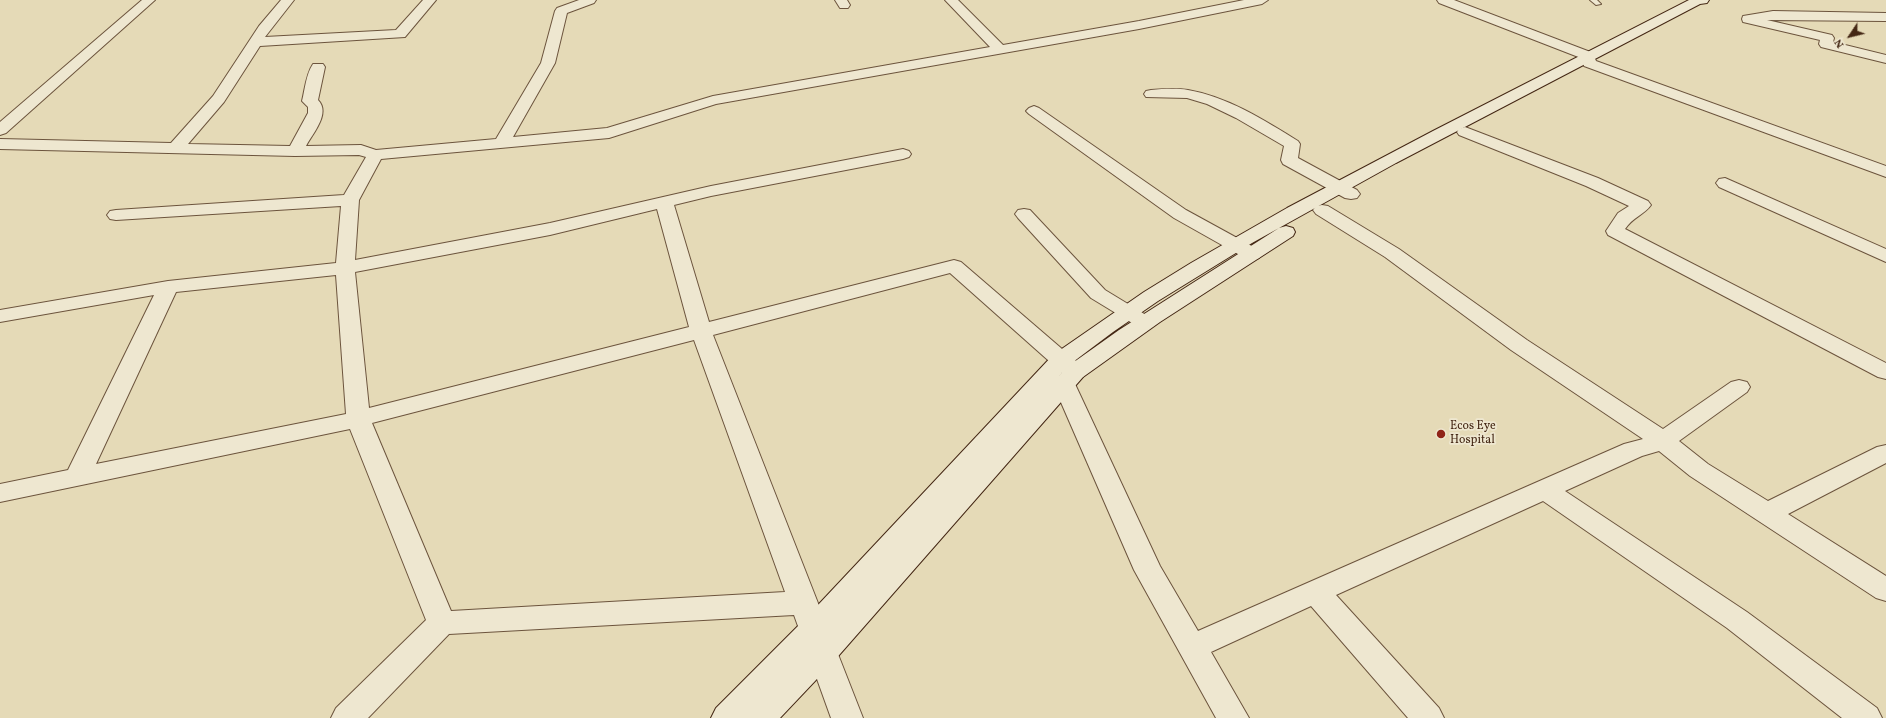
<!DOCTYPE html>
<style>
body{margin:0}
#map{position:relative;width:1886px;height:718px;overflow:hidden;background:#e5dab7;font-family:Vollkorn,serif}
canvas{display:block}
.north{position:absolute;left:1830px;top:16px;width:40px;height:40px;-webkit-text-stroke:3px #eee7d0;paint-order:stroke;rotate:235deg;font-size:11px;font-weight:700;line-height:16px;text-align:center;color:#442714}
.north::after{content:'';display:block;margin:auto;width:14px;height:18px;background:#442714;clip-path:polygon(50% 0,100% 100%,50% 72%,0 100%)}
</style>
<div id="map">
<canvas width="1886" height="718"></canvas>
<div class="north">N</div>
</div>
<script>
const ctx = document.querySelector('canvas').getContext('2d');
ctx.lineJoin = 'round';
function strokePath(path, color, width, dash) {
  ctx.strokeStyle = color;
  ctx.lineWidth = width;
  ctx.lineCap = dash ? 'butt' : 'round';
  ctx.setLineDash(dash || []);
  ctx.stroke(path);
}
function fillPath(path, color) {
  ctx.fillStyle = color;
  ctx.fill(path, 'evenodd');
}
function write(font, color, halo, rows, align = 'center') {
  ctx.font = font + ' Vollkorn,serif';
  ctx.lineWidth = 3.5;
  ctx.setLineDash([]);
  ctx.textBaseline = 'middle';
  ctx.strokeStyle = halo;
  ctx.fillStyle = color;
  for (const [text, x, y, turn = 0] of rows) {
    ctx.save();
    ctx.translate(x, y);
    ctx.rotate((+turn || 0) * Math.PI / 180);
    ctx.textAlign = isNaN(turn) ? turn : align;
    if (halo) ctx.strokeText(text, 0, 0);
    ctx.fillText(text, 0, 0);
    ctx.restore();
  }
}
const lane = new Path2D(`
 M1590 0H1597L1601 4 1596 5Z`);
const street = new Path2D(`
 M142 0H155L6 133 0 135V122Z
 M281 0H294L265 37 396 30 423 0H436L405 37 260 46 224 102 188 144 290 146 308 113V107L302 101C305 89 306 74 313 64H323L325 67 318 100C331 113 313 133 306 146L361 145 376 150 496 139 541 63 555 11 557 8 579 0H596L594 3 567 13 555 63 513 137 607 128 713 96 990 47 945 0H958L1003 45 1139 21 1244 0H1268L1262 4 1139 29 716 104 609 138 381 159 359 200 355 260 550 223 711 186 903 149 909 151 911 154 909 157 903 159 711 196 674 205 709 322 954 260 961 262 1083 367 1086 372 1083 377 1075 379 1067 377 950 273 713 335 863 718H831L794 615 449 634 368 718H331L336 708 426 620 350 429 0 502V484L68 470 154 295 0 322V310L168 281 336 263 341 206 116 220 110 219 107 215 110 211 116 210 344 195 366 157 359 155 295 156 0 149V139L171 143 213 96 259 26ZM657 209 689 327 369 408 355 272 550 235ZM336 275 346 414 96 464 176 292ZM694 340 785 592 451 611 372 423Z
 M835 0H847L850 5 848 8H840Z
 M1437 0H1454L1593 53 1596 61 1886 166V177L1584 66 1581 58 1439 3Z
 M1773 11 1886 13V21L1767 20 1832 35 1834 38 1833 42 1886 55V63L1821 47 1819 44 1820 40 1743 22 1742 19 1743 16Z
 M1151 90C1163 89 1176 88 1188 90 1228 97 1264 120 1298 141L1300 144 1298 158 1357 190 1360 194 1357 198 1351 199 1345 198 1283 164 1281 160 1284 146 1236 118 1207 104 1187 98 1146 97 1144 94 1146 91Z
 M1034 106 1039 108 1186 210 1259 250 1262 254 1259 258 1252 260 1245 258 1174 218 1029 114 1026 111 1029 108Z
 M1465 127 1598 178 1648 201 1651 205C1644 215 1633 217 1625 229L1886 363V379L1878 377 1608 235 1606 231 1618 213 1629 206 1586 186 1459 135 1457 132 1459 129Z
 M1725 178 1886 249V262L1719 187 1716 183 1719 179Z
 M1322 205 1328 206 1399 249 1527 340 1663 429 1731 382 1739 380 1747 382 1750 387 1747 392 1679 441 1708 464 1768 501 1877 447 1886 445V463L1788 514 1886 576V601L1876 598 1690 476 1659 451 1642 456 1565 491 1747 612 1877 708 1882 718H1842L1727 628 1543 501 1336 595 1439 708 1444 718H1408L1311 606 1211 652 1249 718H1216L1134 570 1053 384 1056 379 1064 377 1072 379 1075 384 1160 566 1198 631 1535 483 1624 444 1643 439 1511 350 1385 257 1316 214 1313 210 1316 206Z
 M1024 209 1030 210 1105 290 1151 318 1154 322 1151 326 1144 328 1137 326 1091 298 1018 218 1015 214 1018 210Z`);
const secondary = new Path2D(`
 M1689 0H1709L1707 3 1700 4 1396 163 1252 243 1158 301 1113 332 1069 365 1055 380 1067 367 1119 330 1279 228 1286 226 1293 228 1295 232 1293 236 1160 322 1083 377 833 662 780 718H711L716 708 803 621 1053 355 1144 292 1191 263 1287 208 1433 131Z`);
const markers = [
 [1441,434,5,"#8f2418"]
];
const poiNames = [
 ["Ecos Eye",1450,427],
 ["Hospital",1450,441]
];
strokePath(lane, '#6c543d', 2);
strokePath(street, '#6c543d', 2);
strokePath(secondary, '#442714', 2);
fillPath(lane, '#eee7d0');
fillPath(street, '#eee7d0');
fillPath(secondary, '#eee7d0');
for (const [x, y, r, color] of markers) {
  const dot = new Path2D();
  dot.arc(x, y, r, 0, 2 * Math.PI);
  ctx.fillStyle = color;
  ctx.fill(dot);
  strokePath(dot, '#eee7d0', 1.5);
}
write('12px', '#442714', '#eee7d0', poiNames, 'left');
</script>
